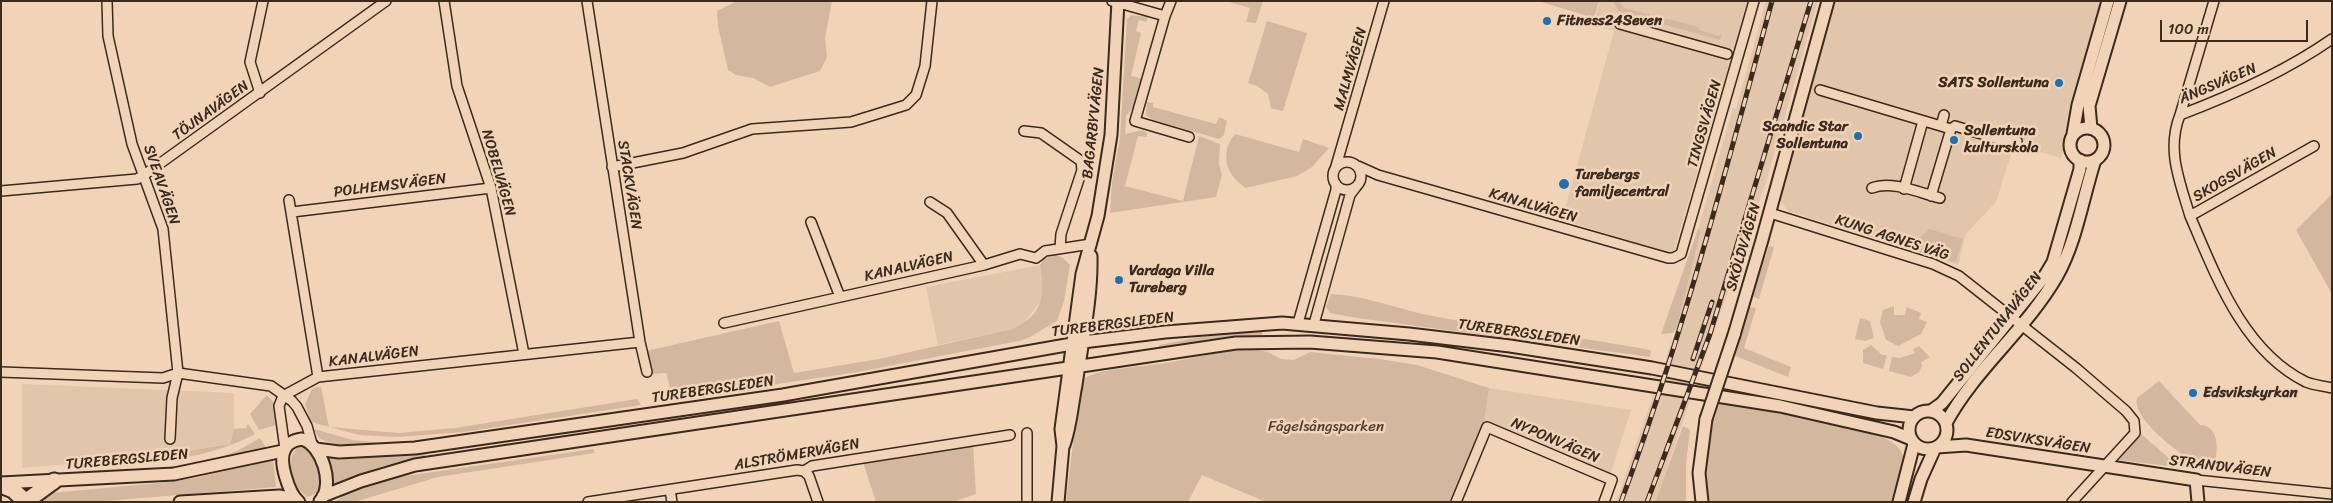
<!DOCTYPE html>
<meta charset="utf-8">
<style>
body{margin:0}
#map{position:relative;width:2333px;height:503px;overflow:hidden;background:#f1d4b8;font-family:Sriracha,sans-serif}
canvas{display:block}
.frame{position:absolute;inset:0;border:2px solid #3b2a1e;pointer-events:none}
.scale{position:absolute;left:2160px;top:20px;width:148px;height:22px;box-sizing:border-box;border:2px solid #3b2a1e;border-top:0;padding-left:6px;font-size:15px;line-height:18px;white-space:nowrap;color:#3b2a1e;-webkit-text-stroke:4px #f1d4b8;paint-order:stroke}
</style>
<div id="map">
<canvas width="2333" height="503"></canvas>
<div class="frame"></div>
<div class="scale">100 m</div>
</div>
<script>
const ctx = document.querySelector('canvas').getContext('2d');
ctx.lineJoin = 'round';
function fillPath(path, color) {
  ctx.fillStyle = color;
  ctx.fill(path, 'evenodd');
}
function strokePath(path, color, width, dash) {
  ctx.strokeStyle = color;
  ctx.lineWidth = width;
  ctx.lineCap = dash ? 'butt' : 'round';
  ctx.setLineDash(dash || []);
  ctx.stroke(path);
}
function write(font, color, halo, rows, align = 'center') {
  ctx.font = font + ' Sriracha,sans-serif';
  ctx.lineWidth = 5;
  ctx.setLineDash([]);
  ctx.textBaseline = 'middle';
  ctx.strokeStyle = halo;
  ctx.fillStyle = color;
  for (const [text, x, y, turn = 0] of rows) {
    ctx.save();
    ctx.translate(x, y);
    ctx.rotate((+turn || 0) * Math.PI / 180);
    ctx.textAlign = isNaN(turn) ? turn : align;
    if (halo) ctx.strokeText(text, 0, 0);
    ctx.fillText(text, 0, 0);
    ctx.restore();
  }
}
const built = new Path2D(`
 M1600 1H1748L1673 254 1562 220 1614 31 1593 25Z
 M1766 1H1818L1767 179 1655 502H1616L1677 327 1701 230 1698 229 1733 108 1736 109Z
 M1832 1H2107L2061 158 2014 145 1996 202 1966 234 1958 265 1788 211 1780 201Z
 M1040 265 1043 298 1023 324 1012 329 938 345 926 287Z
 M22 384 234 393V429L230 444 152 457 22 468Z
 M1489 388 1631 410 1610 476 1484 423Z`);
const green = new Path2D(`
 M737 1H832L825 38 827 57 820 71 770 87 753 78 736 75 728 70 718 26 717 11Z
 M1226 1H1263L1256 23 1246 22 1250 8Z
 M1538 1H1599L1594 18Z
 M1613 1H1619L1624 8 1699 27V30L1719 36 1722 33 1720 40 1619 12Z
 M1132 15 1148 17 1146 22 1139 20 1136 31 1141 33 1131 76 1143 79 1132 109 1126 116 1125 134 1143 130 1147 133V137L1138 136 1125 186 1183 201 1199 136 1220 144 1219 164 1222 175 1216 197 1110 213 1112 182 1120 138 1127 19Z
 M1267 21 1307 33 1283 111 1271 108 1268 94 1257 86 1248 83Z
 M1147 102 1153 103V107L1216 124 1219 117 1227 121 1224 135 1219 139 1153 120 1146 115Z
 M1235 134 1299 152 1303 139 1329 148 1312 167 1297 176 1246 188C1226 175 1219 154 1235 134Z
 M2332 194V294L2296 230Z
 M1698 229 1701 230 1677 327 1673 333 1661 334Z
 M1929 229 1963 239 1956 261 1952 262 1892 243 1895 237 1916 242Z
 M1769 246 1774 247 1759 299 1752 296Z
 M1056 255 1062 257 1070 265 1064 301 1057 321 1030 337 1019 341 852 373 736 390 712 387 671 393 666 373 651 374 646 351 779 321 794 373 879 359 1012 329C1045 314 1044 296 1040 265L1044 259Z
 M1331 294C1370 296 1405 312 1443 318 1512 330 1582 337 1651 350L1650 357 1357 318 1330 313 1326 307Z
 M1894 306V315H1905L1907 307 1921 313 1919 319 1927 322 1921 334 1898 346 1886 340 1880 322 1883 310Z
 M1750 307 1756 308 1744 348 1791 367 1788 377 1733 355Z
 M1860 318 1870 321 1874 338 1865 341 1855 339Z
 M1262 330V336L1209 339 1159 349V345L1200 337Z
 M1871 345 1882 355H1887L1883 369 1863 363V350Z
 M1919 346 1930 357 1921 362 1922 366 1919 372 1911 377 1889 371 1892 357 1900 358 1915 353 1913 349Z
 M1236 350H1257L1268 352 1281 359 1294 360 1310 352 1379 359 1417 365 1489 388 1484 423 1452 502H1266L1202 475 1188 502H1066L1079 393C1080 387 1081 380 1087 377 1102 368 1152 366 1172 362 1193 358 1214 353 1236 350Z
 M2159 381 2200 425C2222 425 2218 458 2212 472 2193 465 2130 420 2137 398Z
 M317 387H321L329 427 399 433 455 428 637 399 641 405 464 432 397 437 359 435 311 422 305 404 312 389Z
 M267 395 274 403 276 425 259 430 250 414Z
 M1720 401C1754 407 1886 423 1901 451 1909 465 1897 488 1891 502H1708C1703 468 1708 434 1720 401Z
 M248 424 255 434C200 464 134 463 72 467L69 464 152 457 230 444 234 429 246 428Z
 M1683 426 1690 430 1686 464V502H1655Z
 M314 429 353 440 381 443C363 446 336 448 319 438Z
 M2140 433 2170 459 2169 466 2119 460Z
 M260 438 266 448 208 461 237 451Z
 M973 444 976 494 953 502H876L863 462Z
 M299 446 308 448C316 461 331 493 307 497 292 488 284 457 299 446Z
 M593 449 595 453 438 477 354 502H336L345 494 391 478Z
 M424 453 425 457 383 466 331 485 327 456 367 458Z
 M273 460 276 487 93 502H33L50 493 159 483 195 478Z`);
const street = new Path2D(`
 M107 1 108 36 132 144 163 229 178 373 172 398 170 439
 M444 1 457 86 491 188 524 354
 M587 1 640 342 647 372
 M1112 1 1165 16 1135 121 1189 137
 M1165 16 1171 1
 M1620 24 1727 54
 M1820 90 1951 129 1955 126 2005 141H2017
 M260 93 250 62 263 1
 M2180 115 2214 1
 M1941 126 1944 115
 M1024 131 1041 133 1081 161 1082 170 1061 234 1060 248
 M2314 146 2190 216C2216 276 2243 351 2306 382 2313 385 2324 386 2332 388
 M1333 176a14 14 0 1 1 28 0a14 14 0 1 1-28 0Z
 M1336 166 1384 1
 M1358 166 1378 175 1668 258H1673L1681 254 1754 1
 M612 167 683 153 752 129 851 122 906 105 916 95 925 66 932 1
 M1872 188C1892 180 1920 193 1940 198
 M1904 189 1923 121
 M1 191 137 179 144 175 386 1
 M1931 196 1951 129
 M289 200 318 377
 M930 202 947 213 984 265
 M292 212 491 188
 M1770 213 1933 264 1959 276 2076 368 2126 411 2134 421 2135 433 2072 502
 M2190 216C2180 182 2166 150 2180 115 2233 95 2285 72 2332 39
 M811 222 840 297
 M724 323 984 265 1020 254 1036 258 1045 251 1091 244
 M1298 323 1336 190V184
 M1314 324 1350 195 1356 187
 M1 372 163 378 178 373 271 386 292 401 297 407 307 426 312 444
 M283 396 318 377 640 342
 M283 396 279 406 285 449
 M1027 433V502
 M804 471 809 476 818 502
 M2196 480 2332 494
 M670 490 672 502
 M588 502 797 470 804 471 812 466 1010 435
 M1456 502 1487 427 1612 480 1604 502`);
const secondary = new Path2D(`
 M2070 145a17 17 0 1 1 34 0a17 17 0 1 1-34 0Z
 M2091 128 2089 106 2120 1
 M2073 134 2078 105 2108 1
 M1734 335 1762 240 1828 1
 M1909 430a19 19 0 1 1 38 0a19 19 0 1 1-38 0Z
 M1931 411 1942 403 2044 277 2053 262 2080 169V160
 M1946 423C1975 369 2026 330 2057 276 2076 243 2083 197 2095 160
 M1064 445C1071 425 1072 405 1076 385 1082 342 1092 299 1091 256
 M1937 447 1966 445 2196 480 2198 502
 M316 449 339 452 415 448 783 395 1083 342 1165 332 1282 323 1409 334 1510 346 1652 368 1877 413 1914 417
 M1 483 174 474 283 451
 M323 496 361 481 415 465 1236 343 1310 342 1437 352 1780 406 1894 432 1911 439
 M180 502 279 496 296 499
 M299 502C289 494 278 461 285 449 288 442 295 440 302 439 322 445 335 485 320 501
 M1058 502 1063 446 1061 429 1082 274 1098 216 1111 135 1118 1
 M1702 502 1699 473 1706 419
 M1899 502 1914 444
 M1914 502 1921 479 1935 448`);
const highway = new Path2D(`
 M1 485 13 490 26 502
 M25 502 54 481`);
const rail = new Path2D(`
 M1693 359 1712 302
 M1621 502C1682 338 1726 170 1772 1
 M1647 502 1710 334 1811 1`);
const secondaryBridge = new Path2D(`
 M1706 419 1734 335`);
const markers = [
 [1547,21,5,"#1f6fb2"],
 [2059,83,5,"#1f6fb2"],
 [1858,136,5,"#1f6fb2"],
 [1954,140,5,"#1f6fb2"],
 [1564,184,6,"#1f6fb2"],
 [1119,280,5,"#1f6fb2"],
 [2193,393,5,"#1f6fb2"]
];
const poiNames = [
 ["Fitness24Seven",1557,21],
 ["SATS Sollentuna",2049,83,"right"],
 ["Scandic Star",1848,127,"right"],
 ["Sollentuna",1848,144,"right"],
 ["Sollentuna",1964,131],
 ["kulturskola",1964,148],
 ["Turebergs",1575,175],
 ["familjecentral",1575,192],
 ["Vardaga Villa",1129,271],
 ["Tureberg",1129,288],
 ["Edsvikskyrkan",2203,393]
];
const streetNames = [
 ["MALMVÄGEN",1351,69,-74],
 ["ÄNGSVÄGEN",2218,84,-23],
 ["TÖJNAVÄGEN",211,111,-36],
 ["BAGARBYVÄGEN",1094,123,-84],
 ["TINGSVÄGEN",1705,124,-74],
 ["NOBELVÄGEN",498,173,74],
 ["SKOGSVÄGEN",2235,175,-30],
 ["SVEAVÄGEN",161,185,71],
 ["STACKVÄGEN",629,185,81],
 ["POLHEMSVÄGEN",390,186,-7],
 ["KANALVÄGEN",1533,206,16],
 ["KUNG AGNES VÄG",1892,238,18],
 ["SKÖLDVÄGEN",1744,247,-74],
 ["KANALVÄGEN",909,267,-13],
 ["TUREBERGSLEDEN",1113,325,-7],
 ["SOLLENTUNAVÄGEN",1998,327,-52],
 ["TUREBERGSLEDEN",1519,333,8],
 ["KANALVÄGEN",374,357,-7],
 ["TUREBERGSLEDEN",713,390,-8],
 ["NYPONVÄGEN",1555,441,23],
 ["EDSVIKSVÄGEN",2038,441,9],
 ["ALSTRÖMERVÄGEN",797,455,-10],
 ["TUREBERGSLEDEN",127,460,-5],
 ["STRANDVÄGEN",2220,467,7]
];
const parkNames = [
 ["Fågelsångsparken",1326,427]
];
fillPath(built, '#e2c6ab');
fillPath(green, '#d3b89f');
strokePath(street, '#3b2a1e', 12);
strokePath(secondary, '#3b2a1e', 15);
strokePath(highway, '#3b2a1e', 19);
strokePath(street, '#f1d4b8', 9);
strokePath(secondary, '#f1d4b8', 11);
strokePath(highway, '#f1d4b8', 15);
strokePath(rail, '#3b2a1e', 5);
strokePath(rail, '#f1d4b8', 3, [9]);
strokePath(secondaryBridge, '#3b2a1e', 15, []);
strokePath(secondaryBridge, '#f1d4b8', 11);
for (const [x, y, r, color] of markers) {
  const dot = new Path2D();
  dot.arc(x, y, r, 0, 2 * Math.PI);
  ctx.fillStyle = color;
  ctx.fill(dot);
  strokePath(dot, '#f1d4b8', 2);
}
write('bold 15px', '#3b2a1e', '#f1d4b8', poiNames, 'left');
write('15px', '#3b2a1e', '#f1d4b8', streetNames);
write('15px', '#523f31', '#f1d4b8', parkNames);
</script>
